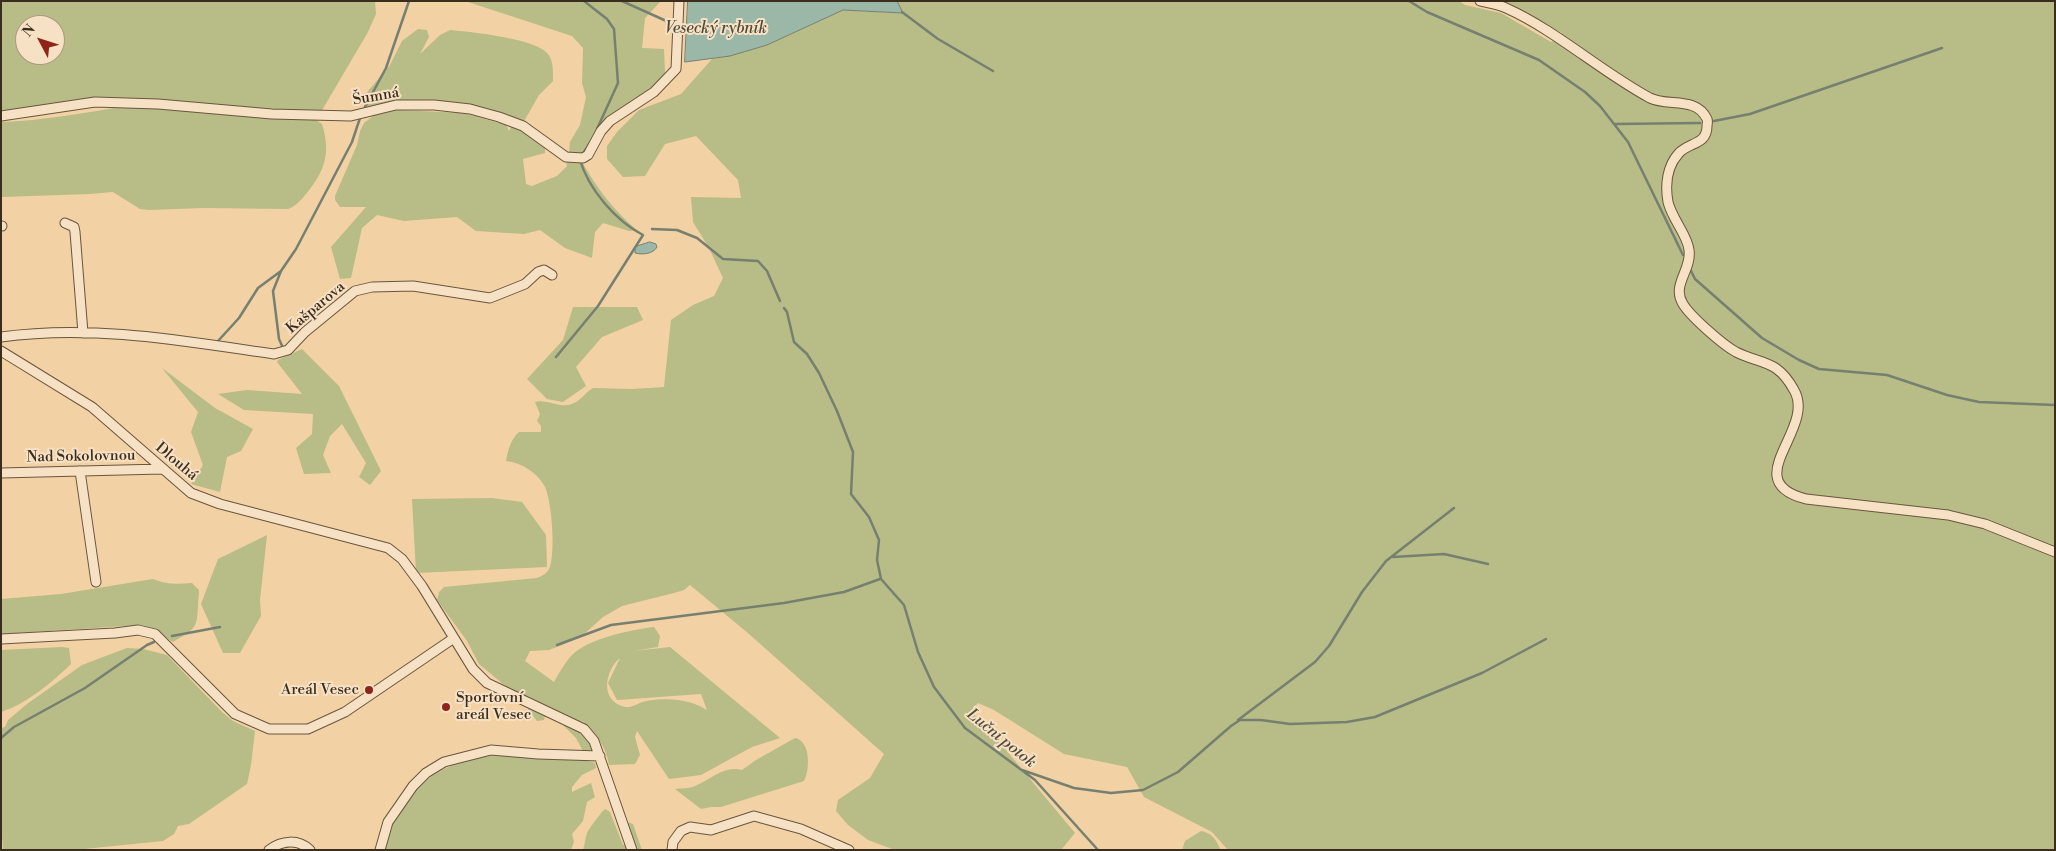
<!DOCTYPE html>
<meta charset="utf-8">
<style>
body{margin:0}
#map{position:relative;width:2056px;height:851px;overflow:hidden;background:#f2d1a4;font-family:"Libre Bodoni",serif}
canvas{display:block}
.frame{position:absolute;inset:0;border:2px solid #3b2d1d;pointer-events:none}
.north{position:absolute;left:15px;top:15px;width:50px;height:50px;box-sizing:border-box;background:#f7e1c4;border:1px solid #ac9981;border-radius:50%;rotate:310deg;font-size:14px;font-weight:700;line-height:20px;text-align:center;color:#3b2d1d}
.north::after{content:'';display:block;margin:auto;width:18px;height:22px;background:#8f2418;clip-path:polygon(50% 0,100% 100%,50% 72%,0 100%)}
</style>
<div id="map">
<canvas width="2056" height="851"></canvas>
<div class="frame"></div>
<div class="north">N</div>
</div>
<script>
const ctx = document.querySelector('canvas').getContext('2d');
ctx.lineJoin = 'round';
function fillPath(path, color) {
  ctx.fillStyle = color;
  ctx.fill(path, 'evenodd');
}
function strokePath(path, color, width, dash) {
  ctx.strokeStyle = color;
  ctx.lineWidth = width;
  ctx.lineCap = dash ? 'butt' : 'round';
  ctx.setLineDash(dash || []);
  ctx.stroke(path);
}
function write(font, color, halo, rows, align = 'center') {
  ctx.font = font + ' "Libre Bodoni",serif';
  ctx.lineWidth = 4;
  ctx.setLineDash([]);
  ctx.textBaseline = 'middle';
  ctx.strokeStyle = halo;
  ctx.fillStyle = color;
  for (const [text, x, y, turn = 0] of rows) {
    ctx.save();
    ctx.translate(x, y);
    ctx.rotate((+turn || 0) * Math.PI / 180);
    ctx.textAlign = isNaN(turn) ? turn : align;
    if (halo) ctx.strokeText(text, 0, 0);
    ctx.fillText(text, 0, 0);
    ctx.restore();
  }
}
const green = new Path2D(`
 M1 1H375L376 14 368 32 321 112 125 99 1 112ZM25 25H55V55H25Z
 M465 1H661L645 18 642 48 664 49 665 73 652 89 598 134 581 156 569 153 570 142 580 125 586 97 582 83 583 48 572 36Z
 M897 1H1459L1465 5 1501 13 1551 42 1558 38 1562 33 1506 5 1494 1H2055V848L2051 850H1228L1212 832 1144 797 1127 767 1064 754 994 710 978 703 971 711 991 732 1075 833 1061 850H895L868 840 848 825 836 811 838 800 870 778 884 754 749 634 690 585 684 590 674 593 622 606 603 617 582 636 562 645 549 650 530 651 525 661 554 682C559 673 564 664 571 656 588 638 631 630 654 627L660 636 658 647 634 651 670 647 780 738 752 747 701 775 669 779 637 731 635 737 640 755 635 764 609 765C606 745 595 733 581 720L596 741 593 750 583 751 576 738 564 726 555 712 547 709 544 720 537 721 528 710 531 702 541 703 515 694 479 664 467 641 437 600 439 592 444 587 537 578C542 576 546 574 549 569 556 555 552 498 544 485 536 472 522 463 506 461 508 450 511 439 519 432H541V426L537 421 540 414 535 402C547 398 562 410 574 403 581 400 586 392 593 388L633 389 664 387 671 320 693 305 714 296 723 278 709 248 693 222 691 197 741 198 738 180 696 136 665 144 645 176 623 177 607 159V146L617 132 639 110 681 94 712 59 730 56 767 45 843 10 902 13ZM620 658 608 683 617 700 701 694 707 710C704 709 701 706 697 705 684 699 661 698 647 701 639 702 633 708 625 707 599 701 605 670 620 658Z
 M418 29 427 30 429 37 420 54 440 35 450 30C472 32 529 38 545 51 554 58 553 71 553 81L539 95 523 123C484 114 431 94 390 102 381 103 373 107 364 110V103L368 91 390 65 402 41Z
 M128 106 316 120 322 124C331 153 325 171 306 194 301 200 296 206 288 209L203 208 149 210 140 209 113 192 90 194 1 197V122C42 121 87 112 128 106Z
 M398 110 464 113 506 125 509 131 512 125 528 132 545 144V153L523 159 526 184 532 186 557 176 567 166 566 160 582 162C597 188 614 211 637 230L629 231 603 223 595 232 592 258 565 248 540 230 524 234 476 231 457 217 404 221 377 215 362 228 351 278 340 279 331 247 366 207H340L335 200V196L357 145 360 131 364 123 373 116Z
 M573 307H637L643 320 602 337 576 367 586 386 563 402 547 399 527 379 563 340Z
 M302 349 339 386 381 471 370 485 359 477 366 463 342 424 330 436 323 455 331 473 304 474 296 448 312 434 313 414 244 410 218 394 247 390 302 394 277 362 278 360Z
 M162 368 215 408 253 429 241 451 227 457 220 492 191 484 203 465 191 432 198 412Z
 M492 498 522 502 546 535 547 567 416 573 412 499Z
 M267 535 260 600 261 616 240 653H223L201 604 218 559Z
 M153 579C167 585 178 584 192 583L199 590C199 595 198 600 198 606 197 630 194 629 173 642L152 628 141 625 1 634V599L61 594Z
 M62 647 69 648 71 664C51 683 28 703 1 712V650Z
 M127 648 143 649 167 655 222 712 233 721 255 731 251 765 247 784 189 824 178 826 174 834 163 841 74 850H3L1 823V728L5 727 8 720 27 704 82 665Z
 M795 738C811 741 810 770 804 781L721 807H711L701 809 675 789C682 788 689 789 695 786 712 779 724 765 742 770L756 760Z
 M502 754 585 760 595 763 596 768 582 775 572 787V792L591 783 595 797 587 802 583 821 572 834 574 842 571 850H382C405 787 435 761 502 754Z
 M605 809 610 812 623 845 635 843 627 822 633 824 642 850H583C585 844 585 838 587 833 588 830 603 810 605 809Z
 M1201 831C1214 834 1215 839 1221 850H1182L1185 841Z`);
const water = new Path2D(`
 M688 1H897L903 13 843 10 767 45 730 56 685 62Z
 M650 242 656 244 657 247C653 254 643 255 635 253V247Z`);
const stream = new Path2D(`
 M584 1 607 19 614 29 618 83 597 129
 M622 1 673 24
 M1409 1 1427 12 1539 60 1585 92 1600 106 1628 142 1683 255
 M902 12 938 39 993 71
 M365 107 386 68 409 1
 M1714 121 1750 114 1942 48
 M1615 124 1700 123
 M584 152 590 143
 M580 160C589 190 616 221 643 235
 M652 229 677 230 697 238 723 259 758 261 767 271 780 301
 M281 271 273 291 279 339 283 348
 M1691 271 1695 279 1762 338 1799 360 1819 369 1887 375 1947 395 1979 402 2055 405
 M784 308 787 312 794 342 807 354 819 373 837 411 853 452 851 494 869 517 879 540 877 560 881 579 904 605 918 652 934 687 965 728 1035 780 1098 850
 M218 341 239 318 258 288 281 271 296 249 352 142 361 115
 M556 357 598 306 643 235
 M1393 557 1444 554 1488 564
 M172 636 220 627
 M557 645 611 625 784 603 844 592 880 579
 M1238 720 1315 662 1329 646 1362 592 1386 561 1454 508
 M1 738 14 727 85 688 147 645 154 642
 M1022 770 1074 788 1111 793 1143 790 1178 772 1231 726 1240 720H1261L1290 724 1347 722 1375 717 1482 673 1546 639`);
const minor = new Path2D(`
 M1480 1C1488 3 1498 4 1506 8 1557 31 1600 71 1650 98 1668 107 1696 96 1707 119 1708 121 1707 124 1707 126 1707 145 1689 142 1679 153 1667 166 1665 185 1668 202 1672 219 1688 236 1689 250 1692 270 1671 285 1683 304 1690 316 1723 345 1736 352 1762 365 1777 359 1794 390 1817 429 1736 481 1806 499L1948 515 1985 524 2055 552
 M1 116 95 102 158 104 272 114 351 116 396 105H434L470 109 499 117 523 126 566 157 583 158 588 155 601 131 610 121 654 92 676 69 679 1
 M65 223 74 227 75 232 83 333
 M1 226H2
 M1 337C92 324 184 341 274 354L288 350 305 332 355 291 372 287 413 286 490 298 525 284 538 272 544 270 552 275
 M1 351 92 407 191 493 220 504 388 548 402 559 422 586 473 669 487 683 584 729 594 741 632 850
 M80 471 96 582
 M1 473 162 469
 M1 639 115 633 138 630 155 634 235 714 269 729H308L345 712 454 638
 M269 850C282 840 298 839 310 850
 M380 850 388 822 413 786 426 773 444 762 491 750 538 754 600 756
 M672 850 673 842 681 831 690 827 711 830 754 816 801 829 849 850`);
const markers = [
 [369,690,5,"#8f2418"],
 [446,707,5,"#8f2418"]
];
const streetNames = [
 ["Šumná",376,97,-10],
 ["Kašparova",316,308,-40],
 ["Nad Sokolovnou",81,457,-1],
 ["Dlouhá",176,462,40]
];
const poiNames = [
 ["Areál Vesec",359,690],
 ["Sportovní",456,698,"left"],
 ["areál Vesec",456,715,"left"]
];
const waterNames = [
 ["Vesecký rybník",716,29],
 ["Luční potok",1001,739,39]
];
fillPath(green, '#b8bc87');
fillPath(water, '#9bb7a7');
strokePath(water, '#758070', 1);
strokePath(stream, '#758070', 2.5);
strokePath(minor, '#69563f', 11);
strokePath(minor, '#f7e1c4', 9);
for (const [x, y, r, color] of markers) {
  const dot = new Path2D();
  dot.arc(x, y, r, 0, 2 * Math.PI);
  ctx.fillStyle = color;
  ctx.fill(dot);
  strokePath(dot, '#f7e1c4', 2);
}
write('15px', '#3b2d1d', '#f7e1c4', streetNames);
write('15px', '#3b2d1d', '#f7e1c4', poiNames, 'right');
write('italic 16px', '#4e4939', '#f7e1c4', waterNames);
</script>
